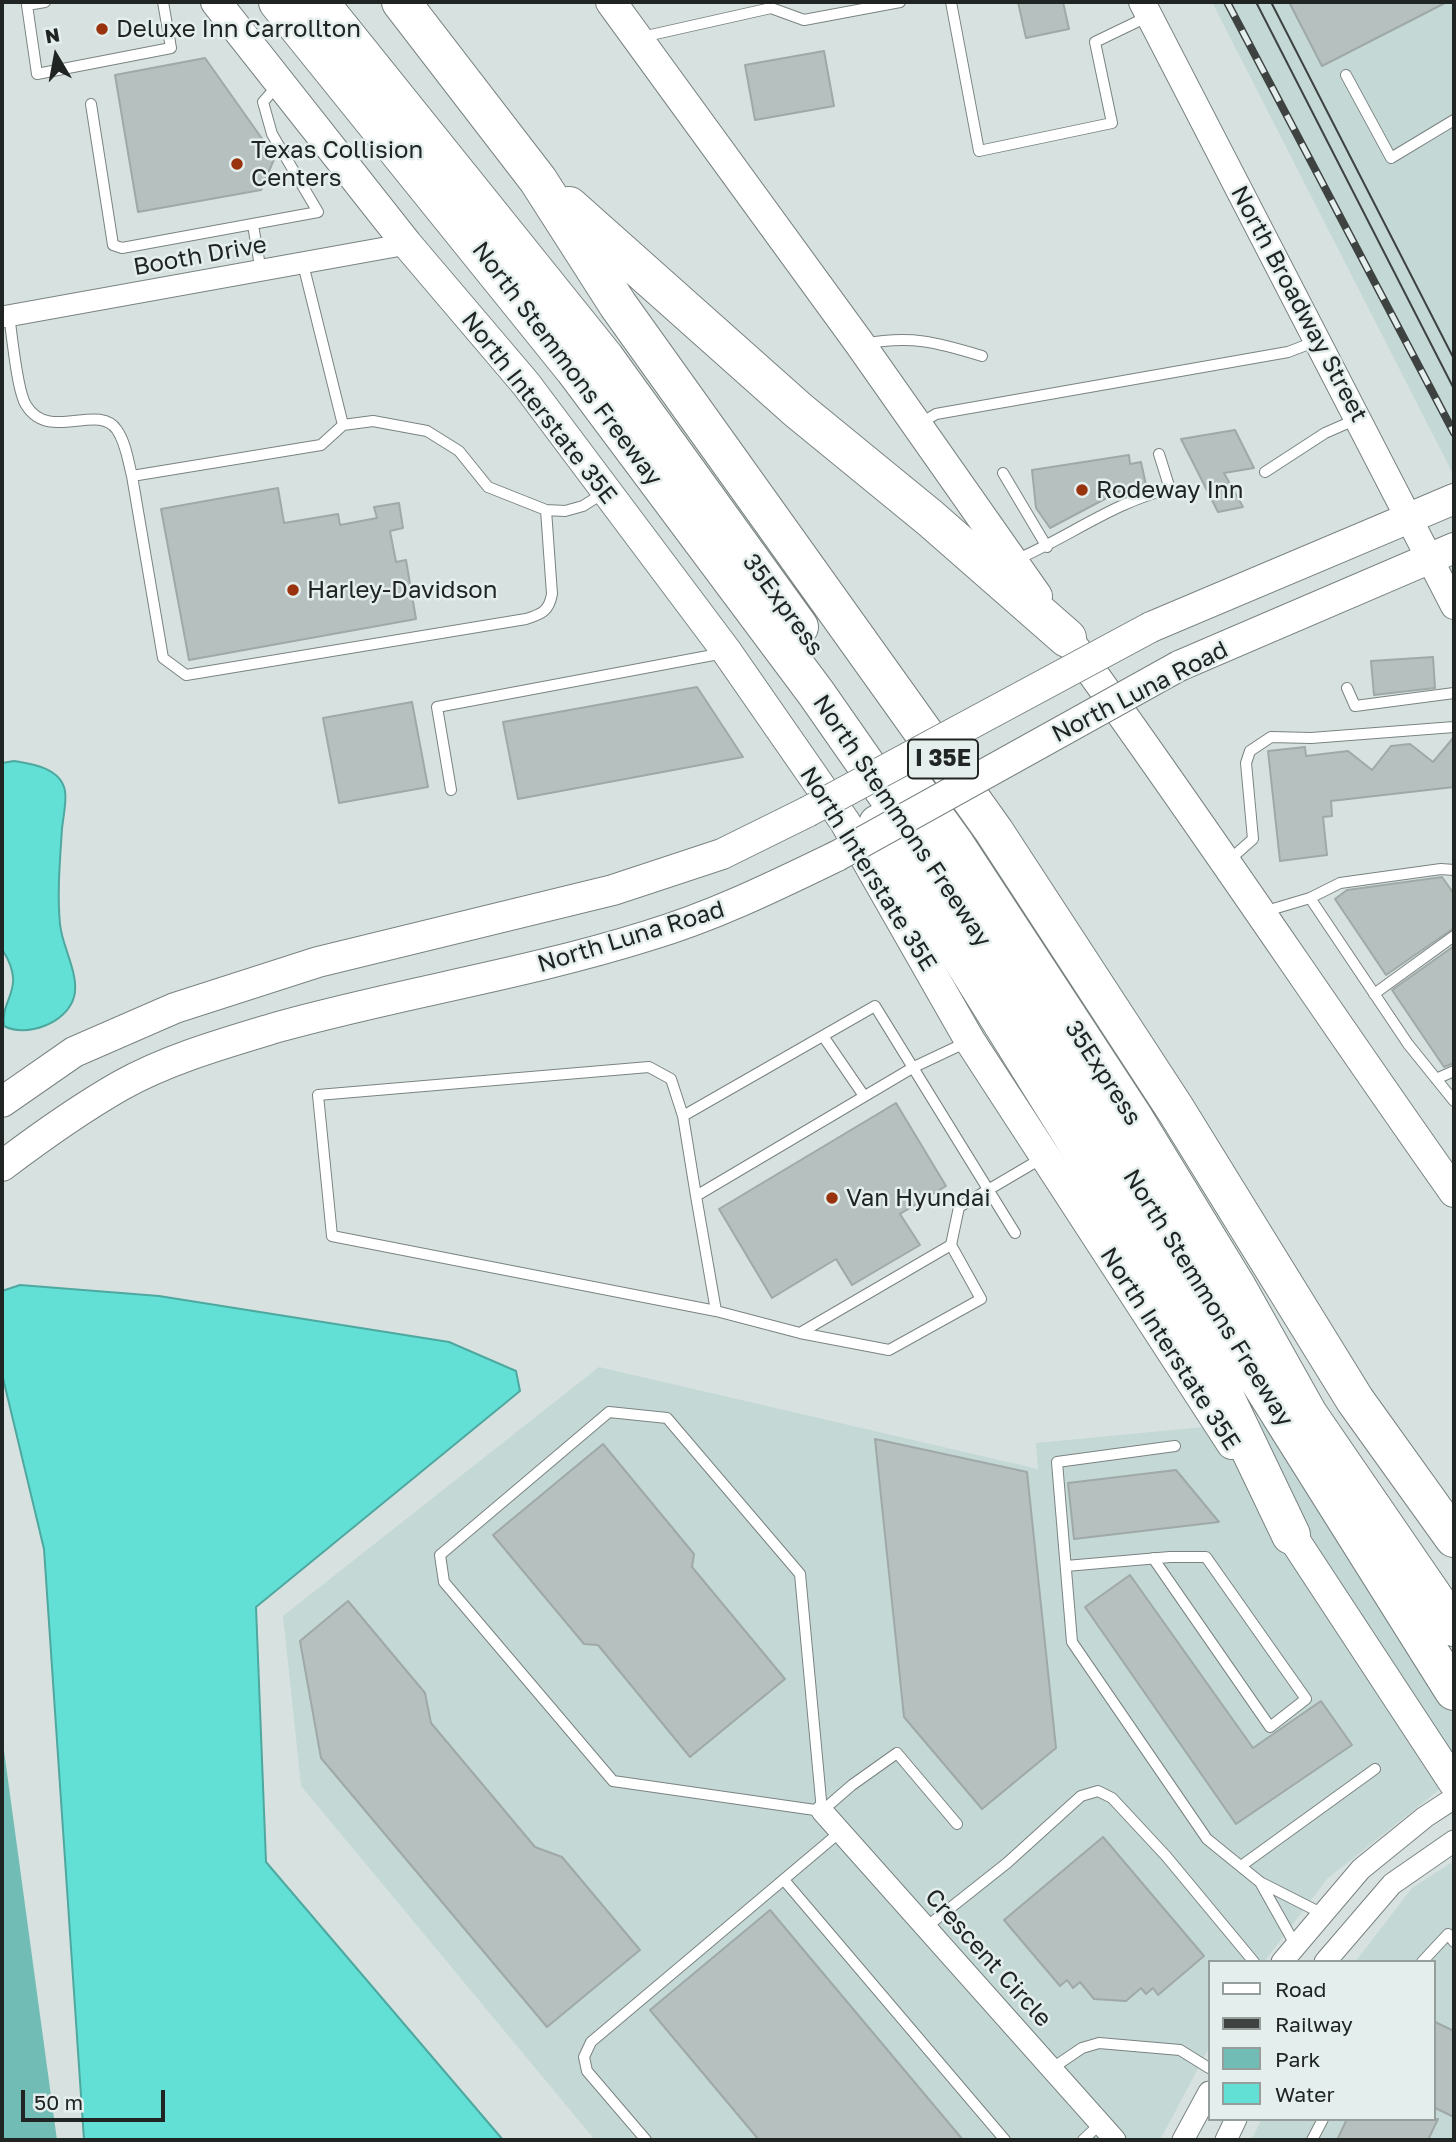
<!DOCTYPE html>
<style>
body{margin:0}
#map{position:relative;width:1456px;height:2142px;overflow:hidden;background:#d7e2e0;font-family:"Golos Text",sans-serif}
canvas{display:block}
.frame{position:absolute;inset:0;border:4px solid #202423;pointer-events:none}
.legend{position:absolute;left:1208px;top:1960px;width:228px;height:161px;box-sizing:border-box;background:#e4efed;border:2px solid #969e9c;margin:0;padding:9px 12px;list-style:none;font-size:21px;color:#202423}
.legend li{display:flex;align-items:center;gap:14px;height:35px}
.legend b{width:35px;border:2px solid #969e9c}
.north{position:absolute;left:21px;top:21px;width:70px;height:70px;-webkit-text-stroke:5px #e4efed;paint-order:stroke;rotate:350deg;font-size:19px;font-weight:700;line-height:28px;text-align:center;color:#202423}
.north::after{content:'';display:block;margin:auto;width:24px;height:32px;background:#202423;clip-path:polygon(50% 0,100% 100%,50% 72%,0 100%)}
.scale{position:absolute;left:21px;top:2090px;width:144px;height:32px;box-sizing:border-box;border:4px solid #202423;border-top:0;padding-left:9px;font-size:21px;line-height:24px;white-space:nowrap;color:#202423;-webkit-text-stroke:5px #e4efed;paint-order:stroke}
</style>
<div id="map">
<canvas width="1456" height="2142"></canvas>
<div class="frame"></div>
<ul class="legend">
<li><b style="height:9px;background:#fff"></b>Road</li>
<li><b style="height:9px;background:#3e4342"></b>Railway</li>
<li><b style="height:19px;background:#71bcb5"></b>Park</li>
<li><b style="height:19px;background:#62e0d5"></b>Water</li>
</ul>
<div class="north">N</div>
<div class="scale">50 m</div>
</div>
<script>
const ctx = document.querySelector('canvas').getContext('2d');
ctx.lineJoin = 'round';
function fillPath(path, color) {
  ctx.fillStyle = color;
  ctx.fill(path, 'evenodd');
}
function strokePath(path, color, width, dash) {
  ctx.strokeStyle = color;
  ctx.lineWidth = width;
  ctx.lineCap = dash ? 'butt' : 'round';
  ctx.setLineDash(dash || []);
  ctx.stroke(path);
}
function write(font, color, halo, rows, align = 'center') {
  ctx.font = font + ' "Golos Text",sans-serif';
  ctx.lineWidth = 5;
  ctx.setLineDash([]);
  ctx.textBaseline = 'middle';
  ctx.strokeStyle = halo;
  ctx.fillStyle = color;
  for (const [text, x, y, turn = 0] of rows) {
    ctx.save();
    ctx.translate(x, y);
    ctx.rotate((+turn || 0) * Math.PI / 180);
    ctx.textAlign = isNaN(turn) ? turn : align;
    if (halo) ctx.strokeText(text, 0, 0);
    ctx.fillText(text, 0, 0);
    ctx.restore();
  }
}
const built = new Path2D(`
 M1212 2H1454V471L1452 472Z
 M599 1367 1038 1469 1036 1443 1287 1419 1454 1671V1778L1327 1879 1264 1962H1209V2048L1160 2140H595L301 1786 283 1616Z
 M1454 1861V2140H1251L1262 2119H1433V1962H1355L1412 1888Z`);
const green = new Path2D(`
 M2 1736 57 2140H2Z`);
const water = new Path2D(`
 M14 761C32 764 61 768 65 791 67 802 63 817 62 829 60 860 57 893 60 924 62 947 80 975 74 997 67 1023 26 1038 4 1026 0 997 28 990 2 949V763Z
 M20 1285 159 1296 449 1342 516 1371 520 1391 256 1607 266 1862 503 2140H84L44 1549 2 1374V1291Z`);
const building = new Path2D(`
 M1018 2H1063L1069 29 1026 38Z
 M1289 2H1447L1322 66Z
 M824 51 834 106 755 120 745 65Z
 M205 58 275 157 261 190 138 212 115 75Z
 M1235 430 1254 468 1224 473 1243 507 1218 512 1181 439Z
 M1129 455 1130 464 1141 462 1146 485 1118 492 1050 528 1036 508 1032 470Z
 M278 488 284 523 338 514 340 525 377 518 374 507 399 503 403 528 390 531 396 562 406 560 416 619 189 660 161 509Z
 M1433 657 1435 688 1374 695 1371 661Z
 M697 687 743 757 518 799 503 722Z
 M412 702 428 787 339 803 323 718Z
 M1454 737V787L1331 801 1332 816 1323 817 1327 855 1280 861 1268 751 1305 747 1306 756 1348 751 1372 770 1391 746 1410 744 1433 762Z
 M1442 877 1454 894V928L1386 975 1335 899 1347 890Z
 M1454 946V1063L1444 1067 1392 990Z
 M896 1103 946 1186 900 1214 920 1245 852 1285 836 1259 772 1298 719 1209Z
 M875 1439 1027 1472 1056 1748 982 1809 904 1717Z
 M603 1444 694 1554 692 1567 785 1679 690 1757 598 1645 584 1644 493 1535Z
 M1176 1470 1219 1522 1074 1539 1068 1483Z
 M1130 1575 1253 1748 1321 1701 1352 1745 1236 1824 1085 1607Z
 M348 1601 425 1693 431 1723 535 1847 562 1857 640 1950 547 2027 321 1758 300 1641Z
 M1103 1837 1204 1956 1158 1995 1153 1988 1146 1994 1141 1988 1126 2001 1094 1999 1080 1982 1073 1988 1067 1980 1060 1986 1004 1920Z
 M770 1910 963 2140H759L650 2010Z
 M1433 2021 1454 2031V2117L1433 2107Z
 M1347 2119H1438L1428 2140H1337Z`);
const service = new Path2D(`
 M45 2 27 5 37 74 171 48 163 2
 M951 2 979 151 1112 123 1095 42 1149 16
 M642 37 771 8 804 20 900 2
 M1346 75 1391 158 1454 120
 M91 104 113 245 122 248 318 212 272 134 263 102 278 85
 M253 225 261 272
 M303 264 343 425 373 421 427 431 459 451 488 487 546 510 565 511 583 506 605 492
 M9 315C12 335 17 391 26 405 49 443 98 402 117 430 126 443 128 461 132 476L321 445 343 425
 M863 344C911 335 936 342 982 356
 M919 424 936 414 1288 352 1317 341
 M1265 472 1325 433 1357 419
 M1003 473 1047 547
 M132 476 163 658 186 675 526 619C542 614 549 611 552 594L546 510
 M1013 561C1066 539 1115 501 1170 489L1159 454
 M1347 688 1355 706 1454 693
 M451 790 437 707 724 653
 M1227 862 1253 839 1246 763 1250 751 1271 737 1311 738 1454 727
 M1310 898 1340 883 1441 869 1454 870
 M1263 912 1310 898 1408 1044 1454 1101
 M1374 994 1454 936
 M823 1036 864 1096
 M967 1042 914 1067 696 1196 716 1311 800 1333 951 1245 959 1207 1044 1157
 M1436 1079 1454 1071
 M683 1116 671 1079 649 1067 318 1095 332 1236 716 1311
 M696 1196 683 1116 875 1006 1015 1233
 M800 1333 889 1350 981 1299 951 1245
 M1175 1446 1057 1462 1072 1642 1207 1839 1260 1882
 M1066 1566 1170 1557H1206L1306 1699 1270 1727 1153 1558
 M822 1811 800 1574 667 1418 609 1412 440 1555 444 1582 613 1781 822 1811 852 1785 897 1753 957 1824
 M1241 1866 1375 1769
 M784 1880 1005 2140
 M925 1928 1007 1863 1081 1796 1098 1791 1112 1798 1166 1856 1254 1962
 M1296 1946 1260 1882 1323 1914
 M1422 1962 1448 1934 1454 1942
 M1051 2069 1082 2048 1099 2043 1180 2050 1209 2068
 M646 2140 587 2071 584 2057 591 2042 840 1832
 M1083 2140 1100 2124
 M1312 2140 1323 2119`);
const minor = new Path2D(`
 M2 317 407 244
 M822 1811 1115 2140
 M1282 1962 1361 1869 1425 1817 1454 1798
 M1325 1962 1392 1884 1454 1841
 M1183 2140 1209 2092
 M1226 2140 1236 2119`);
const tertiary = new Path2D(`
 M1142 2 1454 606`);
const secondary = new Path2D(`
 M216 2 407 244 526 384 727 652 845 822 970 1041 1232 1444
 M611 2 860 344 1037 596
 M1151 627 1454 499
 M1070 642C1202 823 1325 1010 1454 1192
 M1179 666 1454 548
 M2 1102 74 1052 175 1008 318 962 613 890 722 854 807 812
 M2 1166C39 1138 78 1110 120 1086 168 1059 225 1043 278 1027 400 993 526 974 647 936 714 916 775 886 837 856
 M1280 1518 1454 1783`);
const motorway = new Path2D(`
 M278 2 574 369 816 693 929 855 1454 1691
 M319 2 605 358 799 627
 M401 2 538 180 618 305 994 831 1176 1110 1355 1400 1454 1538
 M569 206 798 410 930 518 1067 638
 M906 776 954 843 1133 1117 1238 1289 1308 1414 1454 1627
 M878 824 1070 1132 1212 1370 1291 1535`);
const tram = new Path2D(`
 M1256 2 1454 389
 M1271 2 1454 359`);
const rail = new Path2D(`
 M1227 2 1454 433`);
const secondaryBridge = new Path2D(`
 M807 812 1151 627
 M837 856 1179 666`);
const markers = [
 [102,29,7,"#99330e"],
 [237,164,7,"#99330e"],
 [1082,490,7,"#99330e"],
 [293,590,7,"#99330e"],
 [832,1198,7,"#99330e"]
];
const shields = [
 [943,759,70]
];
const shieldNames = [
 ["I 35E",943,759]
];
const poiNames = [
 ["Deluxe Inn Carrollton",116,29],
 ["Texas Collision",251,150],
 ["Centers",251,178],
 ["Rodeway Inn",1096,490],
 ["Harley-Davidson",307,590],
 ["Van Hyundai",846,1198]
];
const streetNames = [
 ["Booth Drive",200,256,-10],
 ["North Broadway Street",1299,304,62],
 ["North Stemmons Freeway",567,364,53],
 ["North Interstate 35E",539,408,52],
 ["35Express",783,605,54],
 ["North Luna Road",1140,692,-27],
 ["North Stemmons Freeway",902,821,56],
 ["North Interstate 35E",868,869,58],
 ["North Luna Road",631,937,-17],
 ["35Express",1103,1073,57],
 ["North Stemmons Freeway",1208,1298,58],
 ["North Interstate 35E",1170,1349,57],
 ["Crescent Circle",988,1958,48]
];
fillPath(built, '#c4d8d5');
fillPath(green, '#71bcb5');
fillPath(water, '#62e0d5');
strokePath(water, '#4ea8a0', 2);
fillPath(building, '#b6c0bf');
strokePath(building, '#9fa9a7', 2);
strokePath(service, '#7a8382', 12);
strokePath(minor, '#7a8382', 23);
strokePath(tertiary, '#7a8382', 28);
strokePath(secondary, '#7a8382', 32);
strokePath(motorway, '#7a8382', 40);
strokePath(service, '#fff', 10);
strokePath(minor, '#fff', 21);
strokePath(tertiary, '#fff', 26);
strokePath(secondary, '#fff', 30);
strokePath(motorway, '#fff', 38);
strokePath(tram, '#3e4342', 2);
strokePath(rail, '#3e4342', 8);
strokePath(rail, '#e4efed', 5, [16]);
strokePath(secondaryBridge, '#7a8382', 32, []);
strokePath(secondaryBridge, '#fff', 30);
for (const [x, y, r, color] of markers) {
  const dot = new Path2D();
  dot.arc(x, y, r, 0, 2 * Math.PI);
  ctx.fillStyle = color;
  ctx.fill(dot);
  strokePath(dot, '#e4efed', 2.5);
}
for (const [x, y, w] of shields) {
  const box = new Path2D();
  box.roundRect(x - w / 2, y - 19.5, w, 39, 5);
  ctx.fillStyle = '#e4efed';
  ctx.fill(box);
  strokePath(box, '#202423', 2);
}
write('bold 23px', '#202423', null, shieldNames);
write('24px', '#202423', '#e4efed', poiNames, 'left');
write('24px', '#202423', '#e4efed', streetNames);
</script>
